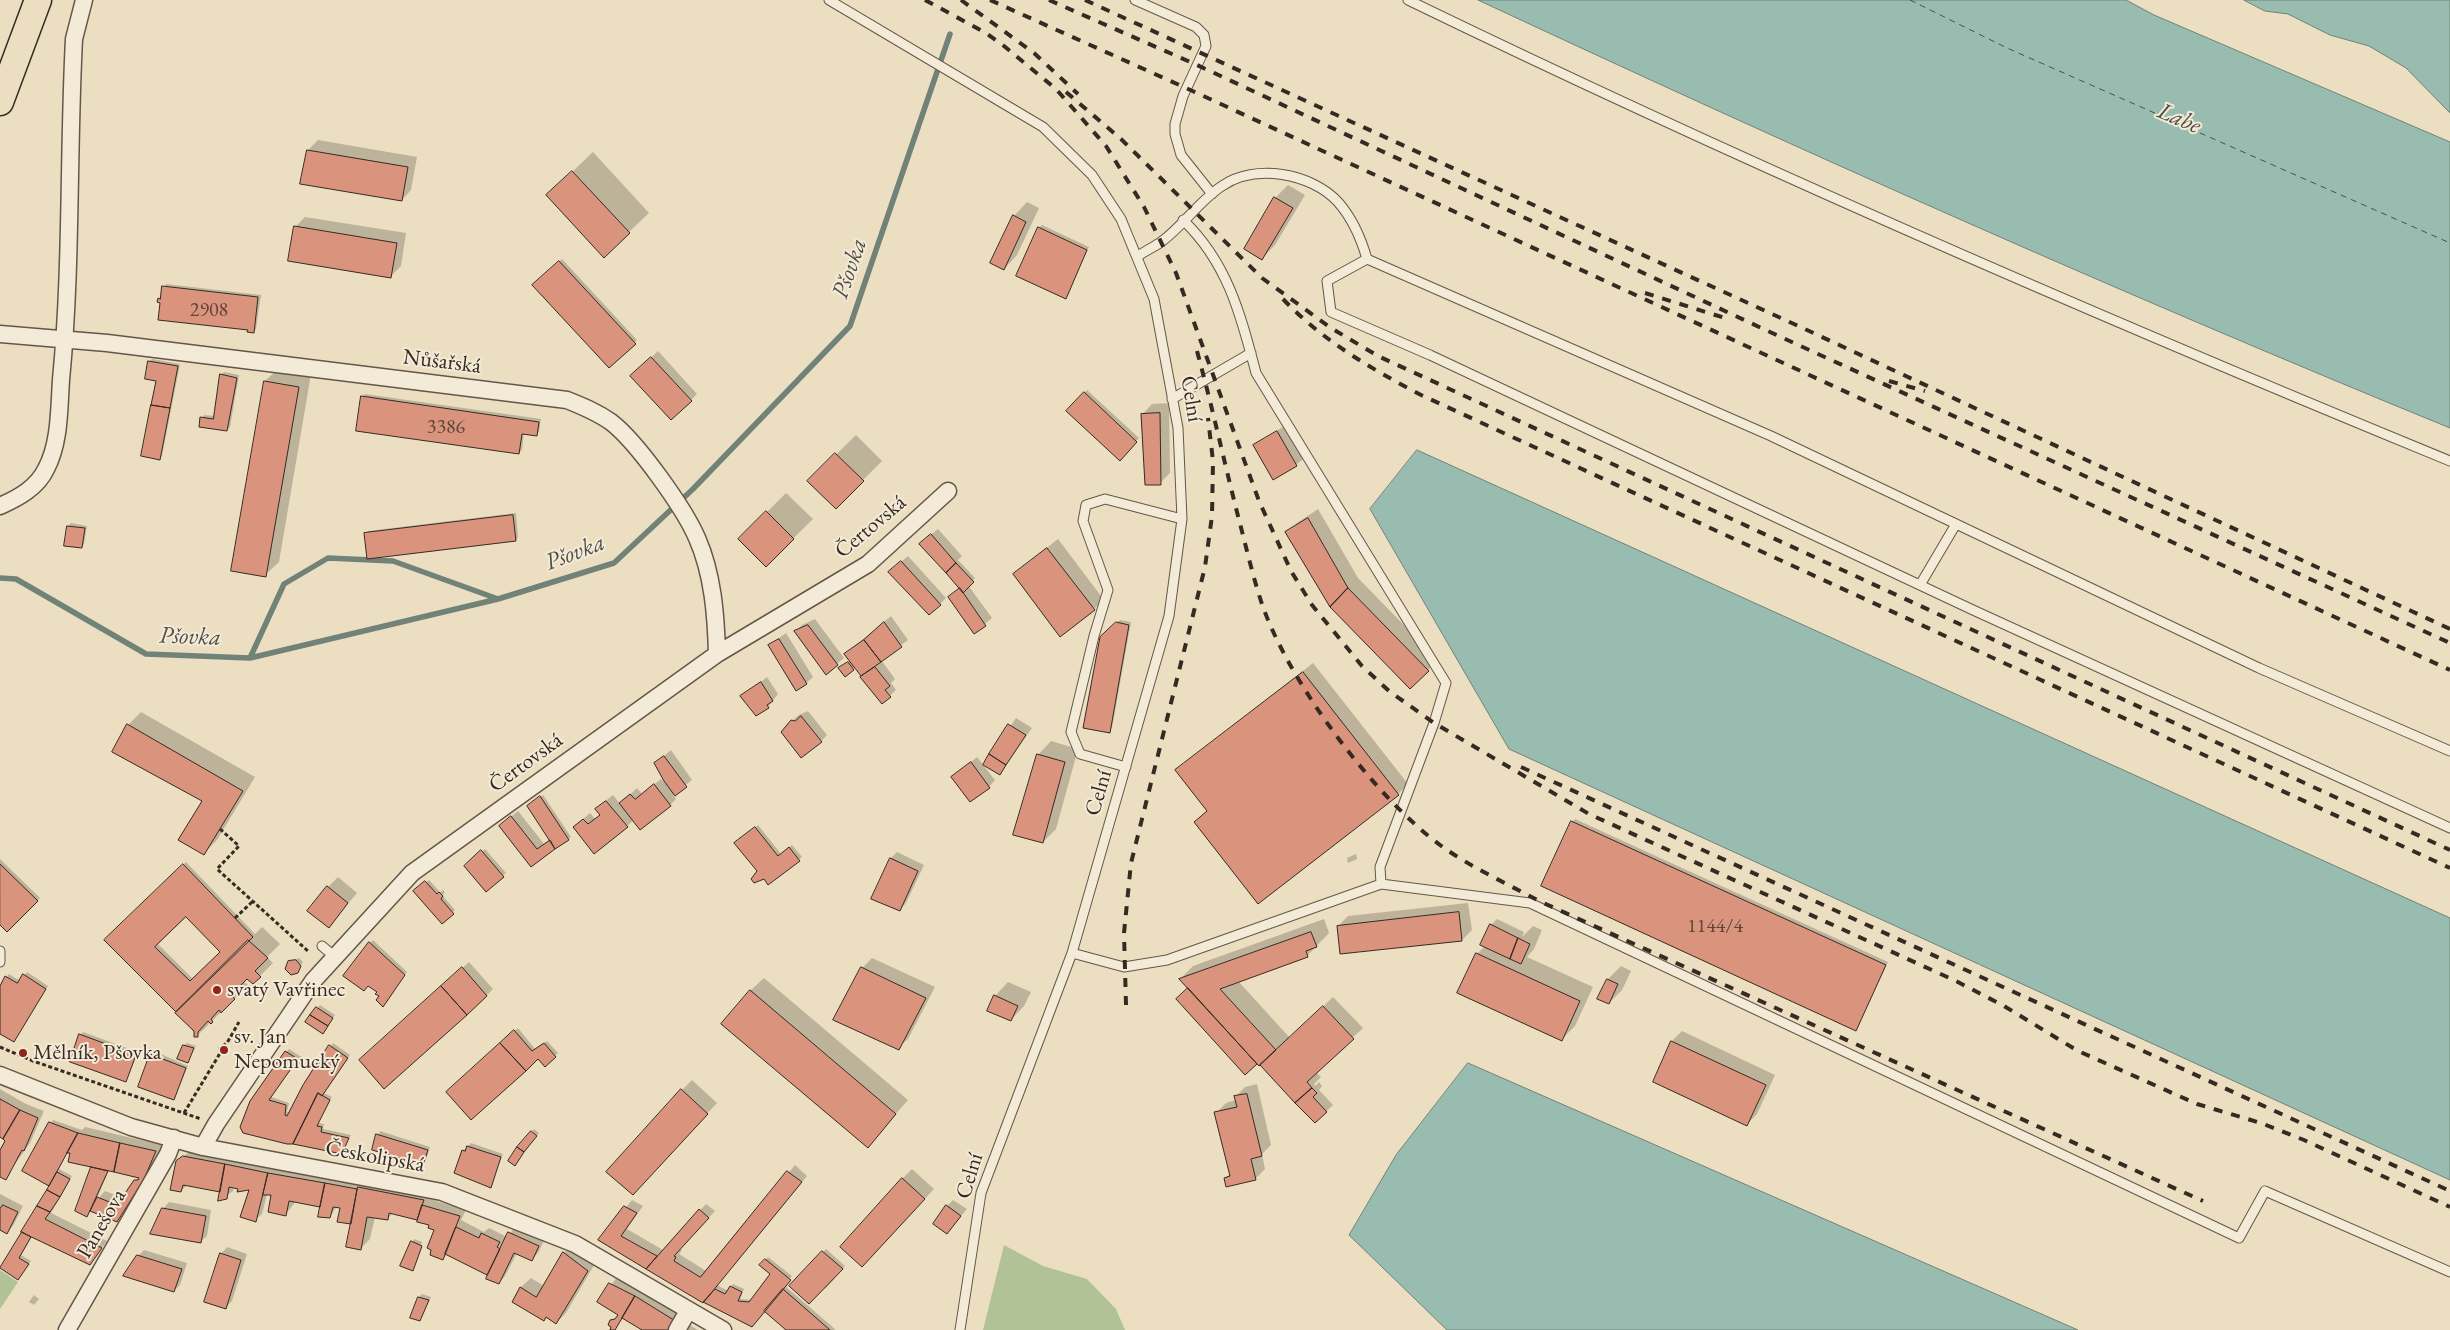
<!DOCTYPE html>
<meta charset="utf-8">
<style>
body{margin:0}
canvas{display:block;background:#ecdec1}
</style>
<canvas width="2450" height="1330"></canvas>
<script>
const ctx = document.querySelector('canvas').getContext('2d');
ctx.lineJoin = 'round';
function fillPath(path, color) {
  ctx.fillStyle = color;
  ctx.fill(path, 'evenodd');
}
function strokePath(path, color, width, dash) {
  ctx.strokeStyle = color;
  ctx.lineWidth = width;
  ctx.lineCap = dash ? 'butt' : 'round';
  ctx.setLineDash(dash || []);
  ctx.stroke(path);
}
function write(font, color, halo, rows, align = 'center') {
  ctx.font = font + ' "EB Garamond",serif';
  ctx.lineWidth = 4;
  ctx.setLineDash([]);
  ctx.textBaseline = 'middle';
  ctx.strokeStyle = halo;
  ctx.fillStyle = color;
  for (const [text, x, y, turn = 0] of rows) {
    ctx.save();
    ctx.translate(x, y);
    ctx.rotate((+turn || 0) * Math.PI / 180);
    ctx.textAlign = isNaN(turn) ? turn : align;
    if (halo) ctx.strokeText(text, 0, 0);
    ctx.fillText(text, 0, 0);
    ctx.restore();
  }
}
const green = new Path2D(`
 M1004 1245 1043 1266 1087 1279 1116 1309 1125 1330H983Z
 M0 1270 18 1282 0 1309Z`);
const water = new Path2D(`
 M1478 0H2126L2154 15 2450 142V428C2122 294 1799 150 1478 0Z
 M2244 0H2450V113L2406 68 2369 46 2330 35 2288 14 2265 11Z
 M1417 450 2450 918V1180L1509 749 1370 509Z
 M1468 1063 2078 1330H1447L1349 1235 1396 1155Z`);
const shadow = new Path2D(`
 M318 140 417 157 411 190 402 200 308 150Z
 M593 152 649 213 629 232 548 195Z
 M1288 185 1305 195 1275 245 1262 258 1275 198Z
 M1027 202 1039 208 1017 255 1004 269 1014 216Z
 M305 217 406 233 401 266 391 276 295 227Z
 M1042 225 1089 247 1066 297 1039 228Z
 M562 259 637 340 609 367 534 285Z
 M166 284 261 295 256 329 253 332 249 329 161 302 159 299Z
 M658 351 697 394 691 400 632 376Z
 M152 359 180 364 162 456 160 458 158 380 149 362Z
 M279 368 311 374 279 562 265 575V381Z
 M224 372 239 375 230 427 227 430 202 418 204 415 215 416 221 375Z
 M1087 390 1139 438 1120 459 1068 411Z
 M365 394 541 419 539 432 536 434 524 433 522 450 519 453 362 397Z
 M1169 403 1170 473 1160 483 1143 414 1152 404Z
 M1284 426 1303 459 1296 465 1255 446Z
 M856 435 882 461 836 507 809 481Z
 M786 493 813 519 766 565 740 539Z
 M1318 509 1358 578 1438 660 1410 688 1287 533 1297 523Z
 M516 513 518 537 516 540 366 534 368 531Z
 M71 523 87 526 84 544 81 547 68 526Z
 M938 529 962 556 958 560 975 578 968 585 992 618 975 632 950 597 960 588 927 538Z
 M1058 539 1104 600 1094 609 1014 574Z
 M908 556 946 598 940 604 896 566Z
 M891 616 908 640 881 660 895 679 891 683 896 690 882 703 855 667 853 669 842 666 850 660 845 654Z
 M815 619 844 658 826 673 796 631 802 625Z
 M1120 620 1131 622 1112 728 1109 731 1101 638Z
 M786 633 813 677 806 683 769 645Z
 M1313 663 1408 784 1398 794 1196 822 1208 810 1177 770Z
 M767 677 778 694 768 707 742 696Z
 M808 711 827 735 821 741 792 721 799 715Z
 M141 712 255 777 217 840 204 853 203 801 128 725Z
 M1016 718 1032 728 1000 774 985 764Z
 M1051 741 1078 749 1056 829 1043 842 1038 755Z
 M671 750 692 780 673 795 676 799 670 805 634 820 627 826 574 827 590 813 595 819 601 814 603 803 613 795 620 804 637 788 642 794 661 779 666 784 656 763Z
 M977 757 995 780 989 787 953 777Z
 M543 795 571 837 531 865 500 826 518 811 544 844 550 839 531 804Z
 M1575 819 1888 962 1858 1026 1856 1029 1572 822Z
 M758 825 781 854 792 845 802 857 768 884 739 840Z
 M485 849 506 873 486 890 468 863Z
 M897 852 924 865 906 903 900 910 891 858Z
 M1356 854 1357 859 1348 863 1347 858Z
 M0 859 40 898 7 931 0 924Z
 M186 862 255 934 262 927 280 944 267 957 273 963 253 983 247 977 243 981 248 985 197 1036 177 1012 105 940ZM186 915 222 952 194 980 157 943Z
 M338 877 357 893 329 926 328 887Z
 M429 880 440 892 443 890 445 893 442 895 455 910 442 922 415 892Z
 M1468 903 1472 930 1462 940 1338 926 1348 916Z
 M1324 919 1329 933 1307 956 1238 981 1290 1038 1333 997 1363 1028 1316 1072 1321 1077 1314 1084 1315 1086 1319 1082 1322 1086 1319 1090 1333 1105 1315 1122 1260 1064 1257 1062 1245 1073 1189 988 1180 979 1193 966Z
 M1497 919 1524 932 1522 937 1533 926 1542 930 1534 949 1527 957 1593 987 1575 1026 1562 1039 1477 954 1485 946 1491 925Z
 M373 940 407 972 386 1002 381 996 370 943Z
 M299 958 303 962 297 972 289 962Z
 M872 958 935 987 908 1039 898 1048 862 968Z
 M469 962 493 989 486 996 371 1051Z
 M1621 966 1631 971 1622 990 1609 1003 1608 979Z
 M27 972 48 986 16 1038 0 1032V988L9 974 20 981Z
 M764 978 908 1100 868 1146 750 991Z
 M1008 982 1031 992 1024 1006 1011 1020 995 996Z
 M320 1005 335 1015 325 1029 317 1008Z
 M518 1028 535 1049 547 1041 558 1053 545 1065 511 1034Z
 M1682 1031 1775 1075 1757 1114 1747 1124 1654 1081 1672 1041Z
 M83 1032 138 1052 125 1081 81 1035Z
 M187 1043 196 1046 188 1061 184 1045Z
 M333 1043 350 1055 324 1093 332 1097 318 1123 324 1124 323 1129 351 1135 342 1152 243 1132 286 1052 289 1049 303 1058 296 1062 271 1097 289 1103 287 1112 290 1113 304 1085Z
 M154 1051 188 1066 174 1099 140 1086Z
 M692 1080 717 1103 642 1183 682 1090Z
 M1257 1084 1271 1145 1262 1154 1265 1169 1255 1179 1225 1178 1231 1173 1216 1113 1226 1103 1236 1100 1235 1097 1245 1087Z
 M0 1089 26 1104 44 1111 30 1143 5 1178 0 1176V1153L7 1141 0 1137Z
 M53 1120 82 1130 85 1127 162 1145 150 1171 116 1221 91 1210 87 1215 76 1211 93 1166 68 1151 59 1169 72 1176 51 1213 107 1241 90 1264 32 1236 21 1255 31 1261 18 1279 1 1268 51 1186 24 1170ZM109 1170 139 1176 123 1198 105 1191 96 1201Z
 M534 1129 539 1133 515 1164 532 1132Z
 M380 1131 430 1147 426 1160 423 1163 374 1149Z
 M471 1143 503 1154 490 1186 463 1151Z
 M190 1151 433 1190 430 1199 466 1210 461 1220 484 1232 489 1228 507 1237 516 1226 545 1239 538 1253 532 1260 517 1253 505 1276 499 1283 489 1275 447 1254 442 1258 435 1229 420 1216 417 1219 393 1213 388 1218 375 1217 370 1239 360 1249 352 1223 341 1207 337 1206 330 1217 322 1202 320 1205 296 1201 286 1214 273 1194H267L262 1214 255 1220 250 1189 233 1187V1191L221 1200H220L222 1191 188 1184 181 1191 177 1162Z
 M795 1165 807 1176 717 1285 728 1291 733 1284 744 1289 740 1299 753 1300 772 1274 761 1265 768 1257 792 1276 784 1285 836 1330H788L764 1309 702 1301 600 1240 632 1200 643 1206 627 1229 663 1250 706 1204 715 1211 680 1249 682 1250 679 1254 706 1271Z
 M912 1169 934 1189 872 1256 902 1179Z
 M0 1194 23 1206 13 1226 7 1233 0 1229Z
 M953 1200 967 1209 947 1232V1206Z
 M169 1202 211 1210 207 1236 200 1242 163 1209Z
 M414 1239 422 1242 413 1269 401 1265Z
 M574 1243 597 1260 566 1313 556 1323 514 1302 521 1287 531 1278 544 1286 564 1253Z
 M227 1247 247 1254 232 1301 226 1307 221 1254Z
 M826 1249 845 1266 827 1287 824 1289 791 1286Z
 M144 1250 187 1263 180 1285 174 1291 138 1256Z
 M617 1277 686 1311 675 1330H645L624 1317 613 1330 610 1325 618 1314 599 1302Z
 M422 1294 431 1297 420 1320 419 1297Z
 M34 1295 39 1299 34 1305 29 1302Z
 M688 1324 698 1330H684Z`);
const stream = new Path2D(`
 M0 578 16 579 146 654 250 658 498 599 614 563 693 489 850 326 950 34
 M250 658 284 584 328 558 393 561 498 599`);
const ferry = new Path2D(`
 M1910 0 2007 48 2450 243`);
const building = new Path2D(`
 M307 150 408 167 402 201 300 184Z
 M572 171 630 233 604 258 546 195Z
 M1274 197 1293 208 1262 260 1244 249Z
 M1013 215 1026 222 1004 270 990 263Z
 M294 226 397 243 391 278 288 261Z
 M1038 227 1087 250 1066 299 1016 276Z
 M559 261 636 344 609 368 532 285Z
 M162 286 258 297 254 333 247 332 248 330 158 320 160 303 157 302 158 298 160 299Z
 M651 357 692 401 671 420 630 376Z
 M148 361 178 366 170 408 151 405 156 381 145 379Z
 M220 374 237 378 227 431 199 427 200 417 213 419Z
 M264 381 299 387 266 577 231 571Z
 M1084 392 1137 442 1120 461 1066 411Z
 M361 396 539 422 537 436 522 434 519 454 356 431Z
 M151 405 170 408 160 460 141 456Z
 M1160 413 1161 485H1145L1141 414Z
 M1277 431 1297 466 1273 480 1253 445Z
 M835 453 864 481 836 509 807 481Z
 M766 511 794 539 766 567 738 539Z
 M513 515 516 541 367 559 364 533Z
 M1308 518 1348 588 1330 607 1285 532Z
 M67 526 85 528 82 548 64 546Z
 M931 534 956 563 946 573 919 544Z
 M1047 548 1095 610 1060 637 1013 574Z
 M901 561 941 605 929 615 888 572Z
 M956 563 974 582 963 593 946 573Z
 M960 588 986 626 974 634 948 597Z
 M1348 588 1429 671 1410 689 1330 607Z
 M884 622 902 647 881 662 864 640Z
 M1116 622 1129 625 1110 733 1083 728 1100 637Z
 M808 625 838 665 826 675 794 631Z
 M779 639 807 684 796 691 768 645Z
 M864 640 881 662 861 676 844 654Z
 M848 662 854 670 845 677 838 668Z
 M875 667 890 686 885 690 891 697 882 704 860 677Z
 M1303 672 1399 795 1258 904 1194 822 1207 811 1175 770Z
 M761 682 773 701 767 705 769 708 756 716 740 696Z
 M801 716 822 742 801 758 781 732 791 720 795 721Z
 M127 724 243 791 204 855 178 840 202 801 112 752Z
 M1008 724 1026 735 1006 765 989 754Z
 M989 754 1006 765 1000 775 983 765Z
 M1037 754 1065 762 1043 843 1013 835Z
 M664 756 687 787 675 796 664 781 654 763Z
 M971 762 990 788 970 802 951 777Z
 M654 784 671 806 640 830 619 803 630 794 635 799Z
 M540 796 569 840 555 849 527 806Z
 M606 801 628 827 594 854 573 827 583 819 588 824 600 815 595 809Z
 M511 816 537 849 550 840 555 849 531 867 499 826Z
 M1571 821 1886 965 1856 1031 1541 886Z
 M755 827 778 856 789 847 800 861 768 885 764 879 754 883 751 879 757 871 734 843Z
 M481 850 504 877 486 892 464 866Z
 M890 858 918 871 900 911 871 899Z
 M0 864 38 901 7 932 0 925Z
 M183 864 253 937 176 1012 104 940ZM186 917 220 952 190 981 155 947Z
 M425 881 437 894 439 892 443 896 441 899 454 914 442 924 413 891Z
 M327 886 348 903 329 928 307 911Z
 M1459 912 1462 941 1340 954 1337 926Z
 M1490 924 1518 938 1510 959 1480 945Z
 M1311 932 1317 947 1306 951 1308 957 1220 989 1276 1050 1259 1066 1179 979Z
 M1518 938 1530 944 1521 964 1510 959Z
 M248 940 268 958 255 971 261 977 253 984 247 979 231 995 235 999 221 1013 219 1010 211 1019 213 1022 211 1024 208 1021 198 1032V1037H194V1031L175 1013Z
 M369 942 405 975 383 1007 376 1000 379 996 375 994 377 992 368 986 364 991 343 976Z
 M1476 953 1580 1001 1562 1041 1457 993Z
 M296 960 301 966 298 973 291 975 285 969 288 961Z
 M462 967 487 996 467 1015 441 986Z
 M861 967 926 998 899 1050 833 1020Z
 M23 974 46 989 14 1042 0 1034V986L5 976 17 983Z
 M1607 979 1618 984 1609 1004 1597 999Z
 M441 986 467 1015 384 1089 359 1060Z
 M1188 988 1257 1064 1245 1075 1176 999Z
 M750 990 896 1114 868 1148 721 1024Z
 M994 995 1018 1006 1011 1021 987 1011Z
 M1323 1006 1354 1039 1307 1082 1312 1088 1295 1103 1260 1065Z
 M316 1007 333 1018 328 1026 310 1015Z
 M310 1015 328 1026 323 1034 305 1022Z
 M514 1030 532 1051 544 1043 556 1057 545 1067 538 1059 526 1071 500 1043Z
 M79 1034 136 1055 126 1082 70 1062Z
 M1671 1041 1766 1085 1747 1126 1653 1082Z
 M500 1043 526 1071 471 1120 446 1092Z
 M183 1045 194 1048 188 1063 177 1059Z
 M329 1045 348 1058 322 1096 318 1093 293 1144H287L243 1133 240 1127 250 1101 285 1051 301 1061 298 1066 295 1063 269 1100 286 1105 285 1115 287 1116 303 1085Z
 M150 1054 186 1068 174 1100 138 1087Z
 M1312 1088 1317 1093 1313 1097 1327 1112 1315 1123 1295 1103Z
 M681 1089 708 1114 633 1195 606 1172Z
 M318 1093 330 1100 317 1126 322 1127 321 1132 349 1138 342 1154 293 1144Z
 M1247 1094 1262 1156 1251 1159 1256 1180 1226 1187 1224 1178 1230 1176 1214 1112 1237 1107 1234 1096Z
 M0 1099 20 1110 3 1139 0 1137Z
 M20 1110 38 1118 24 1151 22 1150 6 1180 0 1177V1150L5 1141 3 1139Z
 M49 1122 78 1133 49 1186 22 1171Z
 M531 1131 537 1136 524 1152 517 1147Z
 M78 1133 120 1143 114 1172 68 1162 70 1153H67Z
 M376 1134 428 1150 423 1165 372 1150Z
 M120 1143 156 1151 144 1179 117 1222 90 1211 97 1197 117 1205 134 1180H138L139 1178 114 1172Z
 M467 1146 501 1157 491 1188 454 1173 462 1150 465 1151Z
 M517 1147 524 1152 515 1166 508 1161Z
 M183 1156 225 1164 220 1192 183 1185 181 1192 170 1190 176 1161Z
 M225 1164 268 1173 256 1222 240 1217 249 1190 237 1192 238 1189 229 1187 227 1199 218 1201Z
 M91 1167 108 1171 87 1217 75 1211Z
 M787 1171 802 1182 703 1303 646 1269 699 1209 709 1218 674 1256 676 1257 674 1261 700 1277Z
 M57 1172 70 1179 60 1197 47 1190Z
 M268 1173 325 1183 320 1207 289 1201 286 1216 268 1212 271 1195H263Z
 M902 1178 925 1199 862 1267 840 1247Z
 M325 1183 357 1189 351 1224 337 1222 340 1208 333 1207 330 1218 318 1217Z
 M358 1187 424 1200 417 1220 389 1213 388 1220 367 1217 361 1250 346 1247Z
 M47 1190 60 1197 50 1212 37 1206Z
 M3 1205 18 1212 7 1234 0 1230V1209Z
 M422 1205 460 1216 443 1260 430 1255 431 1250 427 1248 434 1230 428 1228 429 1225 417 1222Z
 M946 1205 961 1216 947 1234 933 1224Z
 M37 1206 50 1212 45 1219 102 1248 90 1265 21 1232Z
 M624 1206 637 1213 621 1236 657 1256 646 1269 598 1240Z
 M162 1208 206 1216 201 1243 150 1234Z
 M456 1227 479 1238 481 1233 500 1242 497 1247 500 1249 487 1275 445 1254Z
 M22 1232 31 1237 19 1258 29 1264 18 1280 0 1268Z
 M508 1232 539 1246 532 1261 514 1253 499 1284 486 1279Z
 M411 1241 422 1246 413 1271 400 1266Z
 M822 1251 843 1269 809 1304 789 1286Z
 M563 1252 588 1271 556 1324 546 1317 544 1321 512 1302 520 1287 536 1297Z
 M220 1253 241 1260 226 1309 204 1302Z
 M137 1255 182 1269 174 1292 123 1276Z
 M765 1259 791 1280 752 1327 703 1302 715 1289 725 1294 730 1286 742 1292 738 1301 749 1302 770 1274 759 1265Z
 M609 1283 635 1296 615 1330H610L611 1327 608 1325 610 1320 615 1319 618 1315 597 1302Z
 M783 1289 830 1330H786L764 1311Z
 M635 1296 677 1322 672 1330H642L622 1318Z
 M418 1297 429 1300 420 1321 410 1318Z`);
const path = new Path2D(`
 M220 829 239 846 217 869 309 952
 M235 918 252 902
 M0 1047 33 1061 201 1119
 M184 1113 219 1055 220 1048 227 1043 239 1022`);
const lane = new Path2D(`
 M829 0 1043 127 1092 175 1121 219 1154 299 1178 428 1182 519 1169 616 1072 953 981 1193 960 1330
 M1135 0 1196 27 1204 35 1206 46 1183 96 1175 124V134L1181 155 1212 194
 M1408 0C1750 166 2099 317 2450 461
 M1183 220C1228 263 1241 316 1256 373L1446 683 1434 723 1380 867 1381 884
 M1138 256C1145 251 1154 247 1161 242 1183 226 1199 201 1222 186 1255 163 1311 173 1338 202 1353 219 1361 238 1367 259L1771 436 2259 668 2450 751
 M1367 259 1327 281 1331 312 1430 355 1973 610 2450 828
 M1172 399 1251 353
 M1920 585 1956 524
 M1126 767 1080 754 1071 732 1094 636 1108 590 1083 521 1086 505 1105 499 1182 519
 M322 946 335 957
 M0 951V962
 M1072 953 1124 967 1167 960 1381 884 1530 903 2239 1238 2265 1191 2450 1272`);
const street = new Path2D(`
 M0 334 107 343 567 400C582 406 597 412 611 422 637 442 684 508 697 538 713 574 716 616 717 654
 M0 506C18 498 37 488 46 469 60 443 59 409 61 380 72 267 68 153 74 39L84 0
 M0 1075 131 1127 203 1147 442 1192 575 1244 723 1330
 M203 1147 216 1124 313 981 412 873 717 654 868 564 948 491
 M67 1330 168 1154 174 1138
 M677 1330 688 1311`);
const primary = new Path2D(`
 M0 102 38 0`);
const rail = new Path2D(`
 M925 0 986 33 1004 46 1056 89 1106 146 1144 207 1176 273 1259 501 1291 571 1312 605 1362 666 1389 691 1434 723 1589 814 1956 981 2004 1006 2078 1051 2114 1067 2197 1104 2261 1123 2304 1140 2450 1207
 M961 0 1034 53 1078 94
 M990 0 1186 88 2450 670
 M1049 0 1197 65 1770 332 2450 643
 M1085 0 1794 324 2450 629
 M1066 92 1121 139 1262 278 1331 328 1378 356 2450 850
 M1645 293 1728 319
 M1283 299C1323 341 1370 368 1421 395L2450 868
 M1197 351C1212 406 1224 461 1238 516 1246 546 1253 578 1263 607 1291 685 1374 796 1440 845 1470 867 1506 883 1539 901L2203 1201
 M1889 381 1925 391
 M1521 767 2450 1191
 M1126 1005 1124 933 1131 863 1205 567 1212 516 1213 461 1208 418`);
const markers = [
 [217,990,5,"#8f2418"],
 [224,1050,5,"#8f2418"],
 [23,1053,5,"#8f2418"]
];
const numberNames = [
 ["2908",209,311],
 ["3386",446,428],
 ["1144/4",1715,927]
];
const streetNames = [
 ["Nůšařská",442,362,7],
 ["Celní",1191,399,81],
 ["Čertovská",871,527,-40],
 ["Čertovská",526,763,-36],
 ["Celní",1099,793,-74],
 ["Českolipská",375,1157,10],
 ["Celní",970,1176,-73],
 ["Panešova",102,1224,-60]
];
const poiNames = [
 ["svatý Vavřinec",227,990],
 ["sv. Jan",234,1037],
 ["Nepomucký",234,1062],
 ["Mělník, Pšovka",33,1053]
];
const waterNames = [
 ["Labe",2179,119,23],
 ["Pšovka",850,269,-71],
 ["Pšovka",575,553,-21],
 ["Pšovka",190,637,2]
];
fillPath(green, '#b2c297');
fillPath(water, '#99bcb1');
strokePath(water, '#718278', 1);
fillPath(shadow, '#0003');
strokePath(stream, '#718278', 5.5);
strokePath(ferry, '#4f4e46', 1, [6, 5]);
fillPath(building, '#da947d');
strokePath(building, '#362a22', 1);
strokePath(lane, '#64574a', 11);
strokePath(street, '#64574a', 19);
strokePath(primary, '#362a22', 29);
strokePath(path, '#362a22', 3, [4, 2.5]);
strokePath(lane, '#f3ead7', 9);
strokePath(street, '#f3ead7', 16);
strokePath(primary, '#ecdec1', 26);
strokePath(rail, '#362a22', 4, [9, 9]);
for (const [x, y, r, color] of markers) {
  const dot = new Path2D();
  dot.arc(x, y, r, 0, 2 * Math.PI);
  ctx.fillStyle = color;
  ctx.fill(dot);
  strokePath(dot, '#f3ead7', 2);
}
write('20px', '#5f4439', null, numberNames);
write('22px', '#362a22', '#f3ead7', streetNames);
write('22px', '#362a22', '#f3ead7', poiNames, 'left');
write('italic 24px', '#4f4e46', '#f3ead7', waterNames);
</script>
